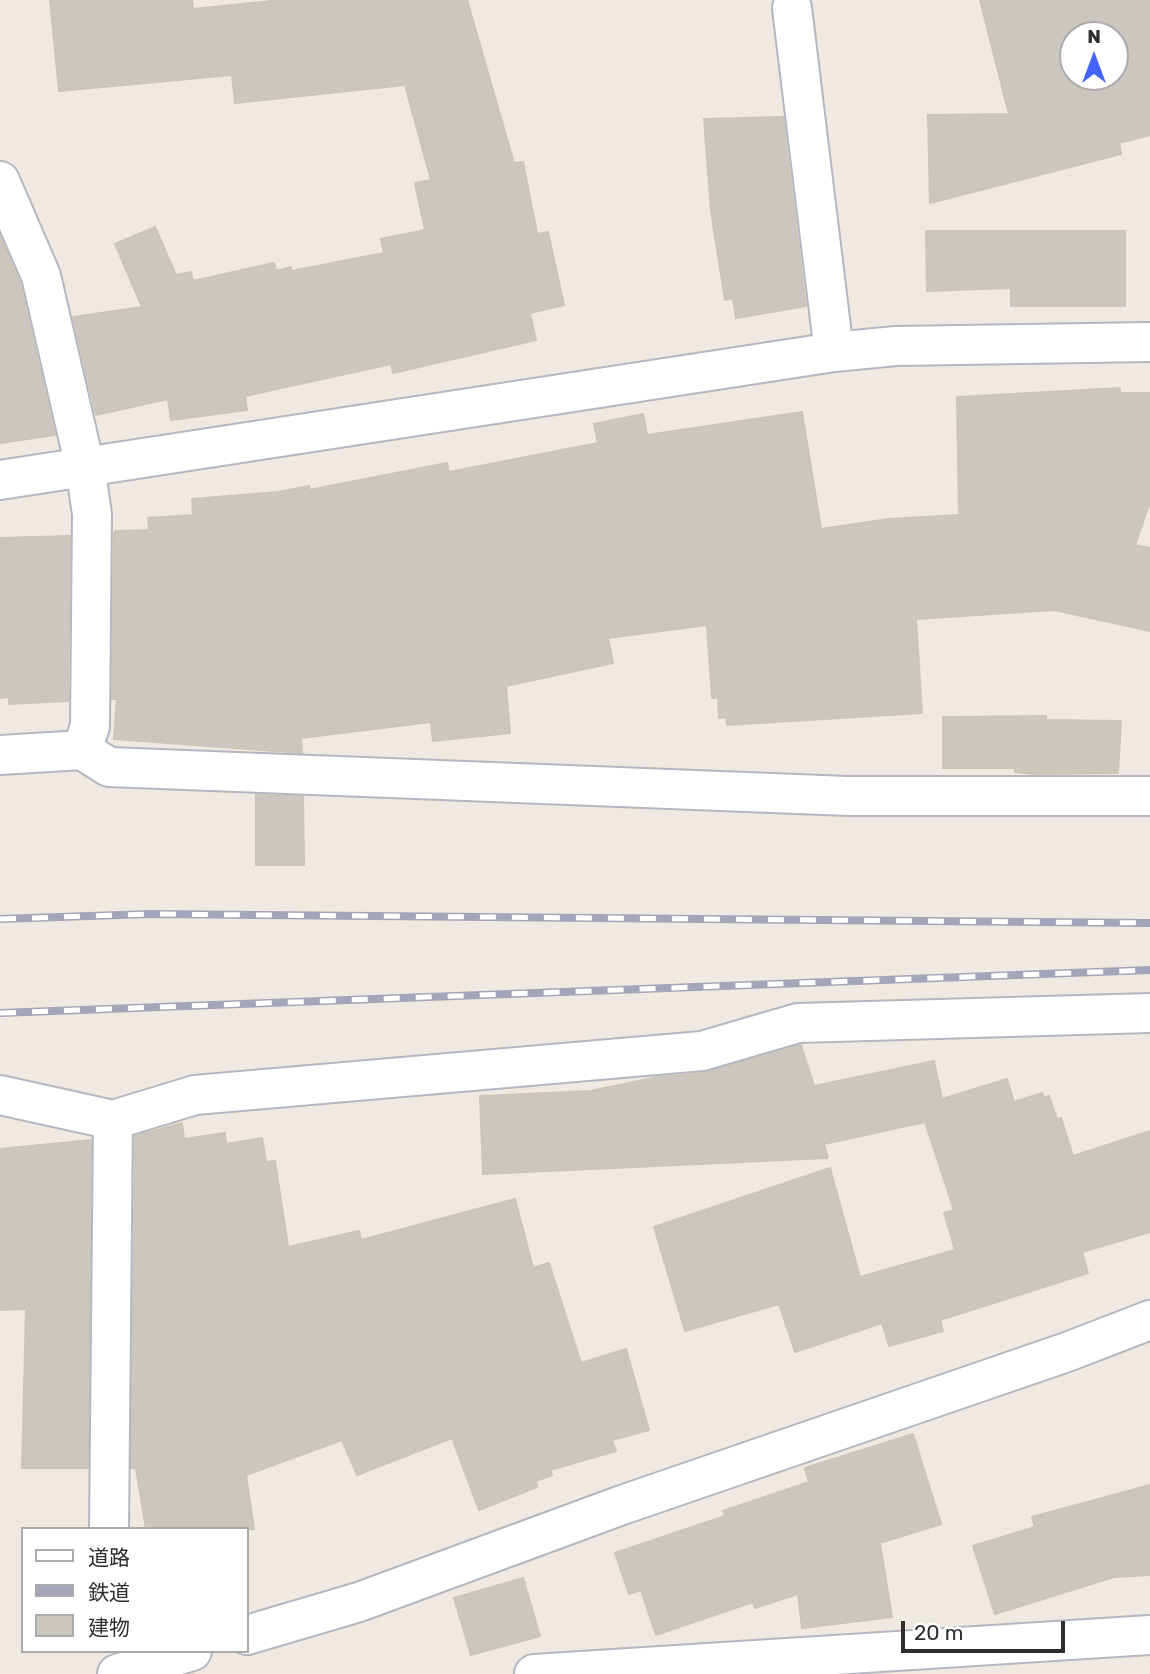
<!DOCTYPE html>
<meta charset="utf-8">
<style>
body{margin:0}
#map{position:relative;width:1150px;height:1674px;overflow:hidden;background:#efe9e1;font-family:Rubik,"Noto Sans JP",sans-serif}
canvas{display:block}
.legend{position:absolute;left:21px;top:1527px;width:228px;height:126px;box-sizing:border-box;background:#fff;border:2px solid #ababab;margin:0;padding:9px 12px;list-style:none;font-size:21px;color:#2e2e2e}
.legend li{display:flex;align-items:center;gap:14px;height:35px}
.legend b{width:35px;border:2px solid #ababab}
.north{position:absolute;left:1059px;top:21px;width:70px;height:70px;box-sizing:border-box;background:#fff;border:2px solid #ababab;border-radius:50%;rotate:0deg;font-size:19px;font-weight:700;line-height:28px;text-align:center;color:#2e2e2e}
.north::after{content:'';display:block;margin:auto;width:24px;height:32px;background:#4264fb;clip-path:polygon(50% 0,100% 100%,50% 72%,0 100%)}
.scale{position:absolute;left:901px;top:1621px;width:164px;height:32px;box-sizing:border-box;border:4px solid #2e2e2e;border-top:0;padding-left:9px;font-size:21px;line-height:24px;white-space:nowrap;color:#2e2e2e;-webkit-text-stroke:5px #fff;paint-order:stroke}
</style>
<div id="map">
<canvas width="1150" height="1674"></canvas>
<ul class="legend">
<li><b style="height:9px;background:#fff"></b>道路</li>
<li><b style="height:9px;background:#a3a6b8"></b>鉄道</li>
<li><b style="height:19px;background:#cbc7bf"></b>建物</li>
</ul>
<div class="north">N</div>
<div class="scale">20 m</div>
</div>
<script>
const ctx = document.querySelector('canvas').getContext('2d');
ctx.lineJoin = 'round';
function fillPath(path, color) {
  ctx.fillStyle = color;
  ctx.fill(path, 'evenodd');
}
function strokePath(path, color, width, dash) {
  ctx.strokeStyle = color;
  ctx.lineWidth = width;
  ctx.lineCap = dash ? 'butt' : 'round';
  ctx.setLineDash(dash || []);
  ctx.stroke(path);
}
const building = new Path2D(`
 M50 0H192L193 9 281 0H467L514 163 523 162 537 234 548 232 564 305 530 313 536 340 393 373 391 364 245 396 247 410 171 420 168 399 96 415 73 317 142 307 115 244 155 227 176 275 191 272 193 281 274 263 276 271 291 267V271L384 253 381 239 425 230 415 183 431 180 405 85 235 103 232 75 59 91Z
 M980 0H1150V135L1119 143 1121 154 930 203 928 115 1009 114ZM1073 35H1115V77H1073Z
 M783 117 806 306 736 318 733 298 725 300 711 211 704 119Z
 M926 231H1125V306H1011V288L927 291Z
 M0 236 20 283 55 435 0 443Z
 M1120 388V393H1150V502L1135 545 1150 548V631L1054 610 916 619 922 713 727 725 726 717 719 718 718 698H712L707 625 608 638 613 663 506 686 510 733 433 741 431 722 301 738 302 753 114 739 117 699H112L114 534 115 531 149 530 148 518 193 515 192 499 278 492 309 486V490L447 463 449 472 598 443 594 424 643 414 647 435 802 412 821 529 889 519 959 515 957 397Z
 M70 536 68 701 9 704V697L0 698V538Z
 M1046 716V720L1121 721 1118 773 1035 774 1015 772V768H943V717Z
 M256 795 303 796 304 865H256Z
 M801 1045 814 1086 934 1061 942 1099 1007 1079 1014 1102 1042 1093 1044 1098 1049 1096 1057 1119 1061 1118 1073 1156 1150 1131V1232L1082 1252 1088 1273 940 1320 943 1331 889 1346 882 1323 795 1352 779 1304 685 1331 654 1227 830 1168 860 1277 955 1250 944 1213 954 1210 925 1122 824 1144 828 1158 483 1174 480 1096 590 1091 658 1077 704 1073Z
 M182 1123 184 1139 225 1133 226 1144 262 1138 266 1162 275 1161 288 1247 359 1231 361 1240 515 1199 533 1268 549 1263 581 1363 626 1349 649 1430 612 1440 616 1451 550 1470 552 1475 536 1481 537 1487 479 1510 452 1438 357 1475 342 1440 246 1475 254 1529H146L136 1468H131L135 1136Z
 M91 1140 88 1468H22L26 1309 0 1310V1149Z
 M913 1434 941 1524 880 1543 892 1617 802 1628 798 1594 755 1608 753 1602 656 1635 641 1590 629 1594 615 1553 725 1516 723 1511 809 1482 805 1468Z
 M1150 1485V1575L1114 1577 995 1614 973 1546 1035 1527 1032 1517Z
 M523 1578 540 1636 471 1655 454 1598Z`);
const minor = new Path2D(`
 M792 8 834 352
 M0 181 41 276 85 467 92 514 90 726 82 750 109 767 848 796H1150
 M0 480 834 352 896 346 1150 342
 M0 755 82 750
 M0 1095 113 1120 195 1095 702 1051 798 1023 1150 1013
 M109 1529 113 1120
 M247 1635 359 1602 622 1505 1067 1352 1150 1320
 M117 1674 192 1651
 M534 1674 1150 1635`);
const rail = new Path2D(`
 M0 919 150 914 1150 923
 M0 1013 1150 970`);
fillPath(building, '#cbc7bf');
strokePath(building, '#cbc5ba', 2);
strokePath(minor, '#b4b7c1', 42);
strokePath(minor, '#fff', 38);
strokePath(rail, '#a3a6b8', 8);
strokePath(rail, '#fff', 5, [16]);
</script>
